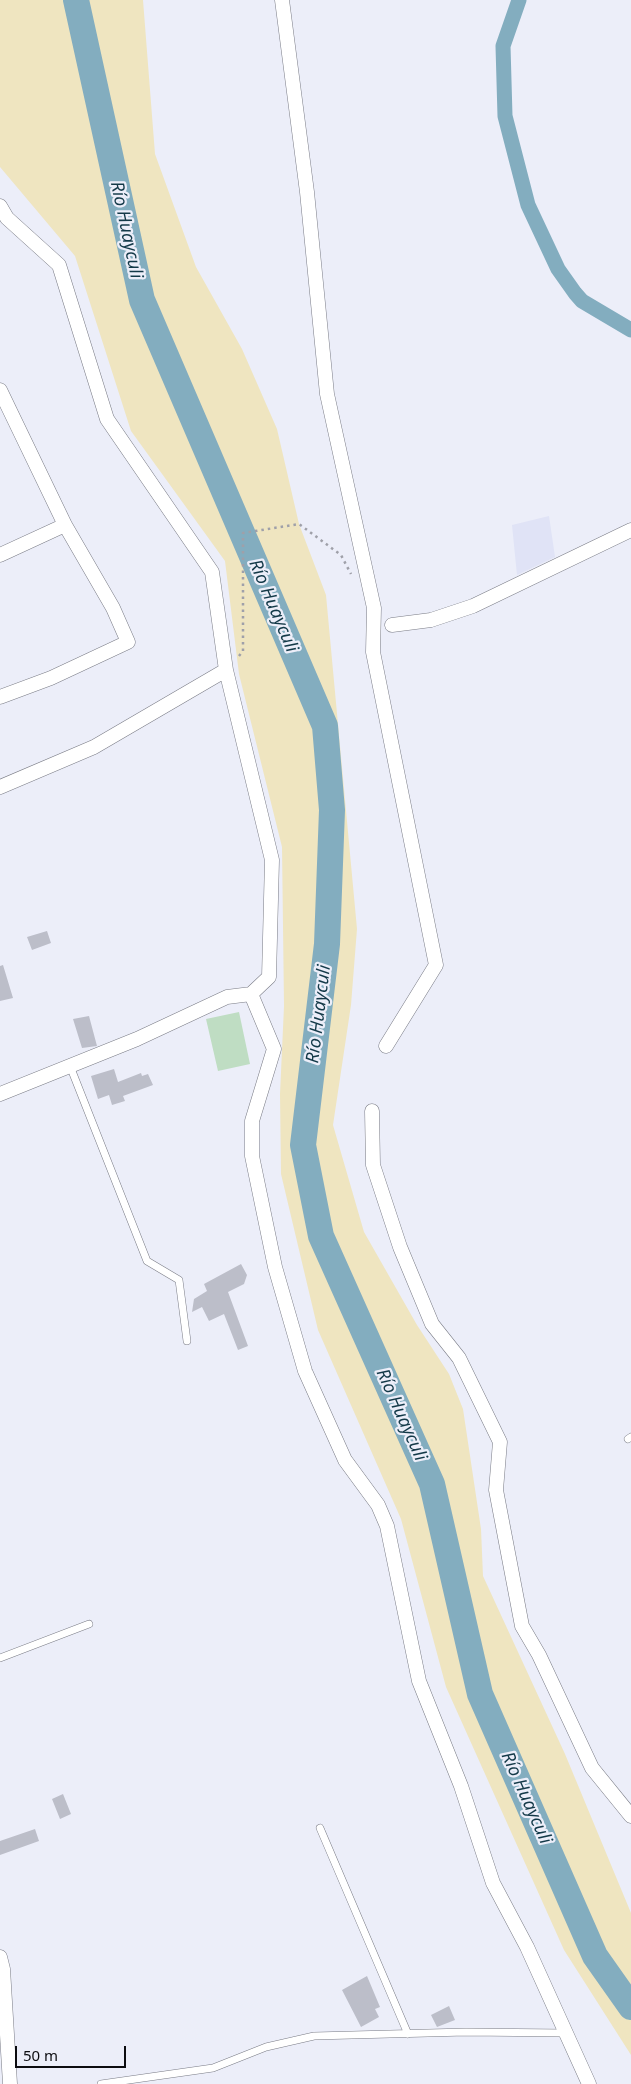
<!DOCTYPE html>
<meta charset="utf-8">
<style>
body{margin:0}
#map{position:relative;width:631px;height:2084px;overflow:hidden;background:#eceef9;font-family:"Noto Sans",sans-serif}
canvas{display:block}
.scale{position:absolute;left:15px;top:2046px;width:111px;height:22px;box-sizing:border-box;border:2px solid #0c0c10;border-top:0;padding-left:6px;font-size:15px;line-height:18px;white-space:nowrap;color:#0c0c10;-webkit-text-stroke:4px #eceef9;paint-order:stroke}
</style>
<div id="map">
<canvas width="631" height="2084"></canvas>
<div class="scale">50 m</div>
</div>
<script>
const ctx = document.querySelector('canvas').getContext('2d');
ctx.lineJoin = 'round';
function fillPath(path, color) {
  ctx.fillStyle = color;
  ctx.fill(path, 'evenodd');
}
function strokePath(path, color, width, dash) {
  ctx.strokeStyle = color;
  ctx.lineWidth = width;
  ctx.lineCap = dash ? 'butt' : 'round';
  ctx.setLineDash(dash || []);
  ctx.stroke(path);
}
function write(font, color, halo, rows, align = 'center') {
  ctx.font = font + ' "Noto Sans",sans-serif';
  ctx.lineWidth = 4.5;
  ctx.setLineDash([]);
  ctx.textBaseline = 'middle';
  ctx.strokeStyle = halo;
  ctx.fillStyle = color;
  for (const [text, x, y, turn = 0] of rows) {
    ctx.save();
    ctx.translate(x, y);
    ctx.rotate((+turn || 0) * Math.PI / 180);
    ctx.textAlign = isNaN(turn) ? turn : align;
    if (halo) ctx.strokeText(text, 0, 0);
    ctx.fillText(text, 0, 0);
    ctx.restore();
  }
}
const built = new Path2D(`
 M549 516 555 557 517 575 512 525Z`);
const green = new Path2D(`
 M239 1012 250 1064 218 1071 206 1019Z`);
const sand = new Path2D(`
 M0 0H143L155 154 196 267 242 349 277 429 299 524 326 595 357 929 351 1005 333 1125 364 1232 417 1325 449 1374 463 1409 481 1529 483 1576 565 1754 631 1913V2055L564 1950 446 1687 401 1519 318 1330 281 1174 280 1094 284 1006 282 847 239 674 225 561 131 431 75 256 0 167Z`);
const canal = new Path2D(`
 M519 0 503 46 505 116 528 205 558 269 575 293 582 301 631 330`);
const river = new Path2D(`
 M76 0 142 300 325 726 332 810 327 944 303 1145 321 1236 432 1484 480 1694 595 1956 631 2007`);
const building = new Path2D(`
 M47 931 51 943 32 950 27 937Z
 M3 965 13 998 0 1001V966Z
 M89 1016 97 1046 82 1048 73 1019Z
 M114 1069 118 1082 141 1073 142 1076 148 1074 153 1085 123 1096 125 1101 112 1105 109 1095 98 1099 91 1076Z
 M241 1264 247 1275 244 1284 228 1292 248 1346 238 1350 224 1314 209 1321 202 1307 192 1312 194 1299 207 1291 204 1284Z
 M63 1794 71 1814 60 1819 52 1799Z
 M35 1829 39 1841 0 1855V1841Z
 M367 1976 380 2007 375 2009 379 2017 361 2027 342 1990Z
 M449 2006 455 2020 437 2027 431 2015Z`);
const path = new Path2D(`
 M239 656 243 651V533L299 524 341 555 351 574`);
const lane = new Path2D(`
 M70 1066 147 1261 179 1280 187 1341
 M628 1439 631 1437
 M0 1658 89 1624
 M320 1828 408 2034
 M101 2084 213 2068 266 2047 314 2036 466 2032 565 2033`);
const street = new Path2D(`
 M282 0 307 192 327 394 374 608 373 652 436 965 386 1046
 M0 206 7 218 59 265 107 419 212 572 226 670 272 860 269 977 251 994
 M0 390 65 525 113 608 128 642 51 678 0 697
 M0 555 65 525
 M392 625 431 620 473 606 631 530
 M0 787 94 747 226 670
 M0 1094 137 1039 227 997 251 994 274 1049 252 1121V1156L275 1267 305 1371 345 1460 378 1505 387 1526 419 1681 461 1786 493 1883 527 1947 589 2084
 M372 1111 373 1165 400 1247 432 1324 459 1358 500 1442 496 1490 522 1626 539 1655 592 1768 631 1816
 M0 1957 3 1969 10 2084`);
const waterNames = [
 ["Río Huayculi",126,230,78],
 ["Río Huayculi",273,606,67],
 ["Río Huayculi",319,1014,-83],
 ["Río Huayculi",401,1415,66],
 ["Río Huayculi",526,1798,66]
];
fillPath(built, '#e0e3f6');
fillPath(green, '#bfddc3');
fillPath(sand, '#efe5c0');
strokePath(canal, '#83adbf', 15);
strokePath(river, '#83adbf', 26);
fillPath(building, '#bcbec9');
strokePath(lane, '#797b85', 8);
strokePath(street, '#797b85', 15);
strokePath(path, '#9fa0a9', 2.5, [2.5, 4]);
strokePath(lane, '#fff', 7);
strokePath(street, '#fff', 14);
write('italic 18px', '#133948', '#eceef9', waterNames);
</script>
